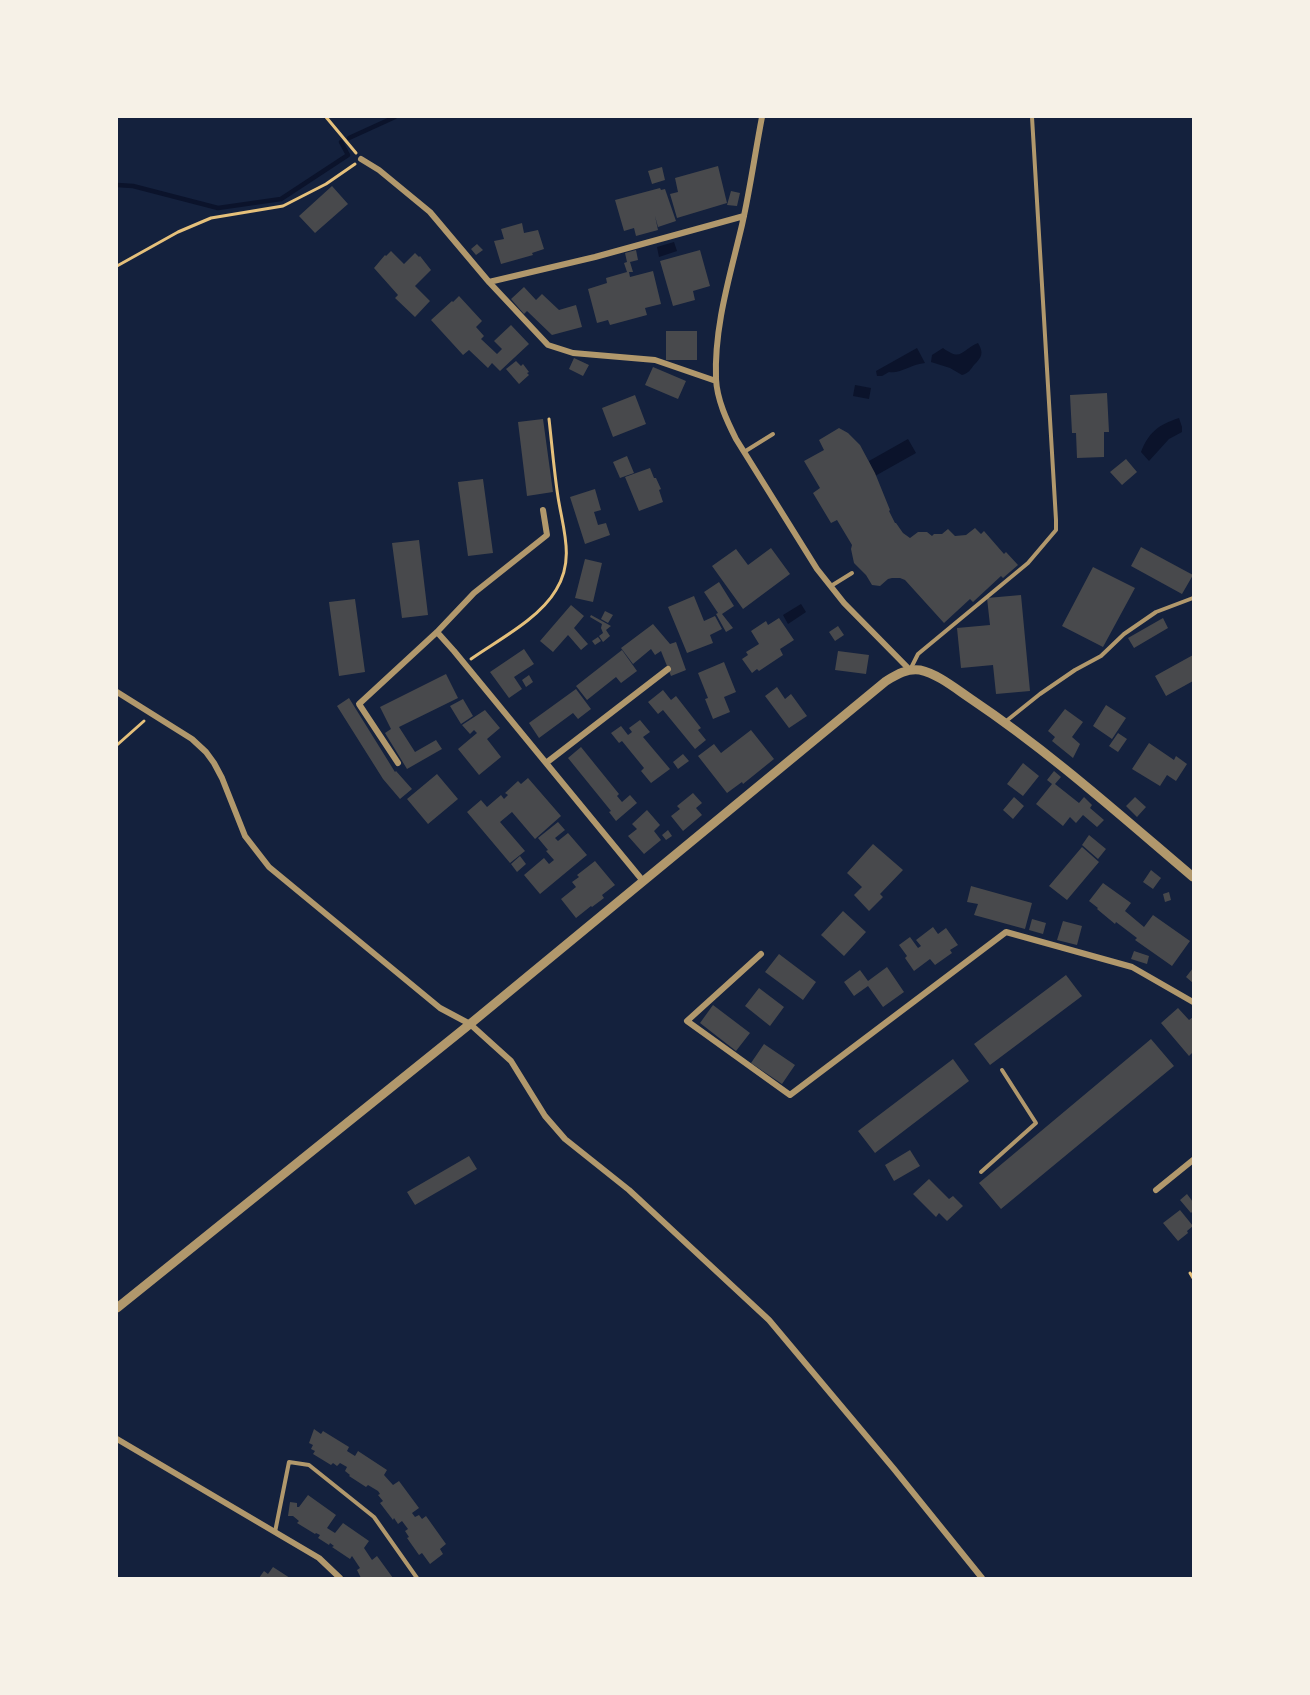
<!DOCTYPE html>
<style>
body{margin:0}
#map{position:relative;width:1310px;height:1695px;overflow:hidden;background:#14213d;font-family:Poppins,sans-serif}
canvas{display:block}
.frame{position:absolute;inset:0;border:118px solid #f6f1e7;pointer-events:none}
</style>
<div id="map">
<canvas width="1310" height="1695"></canvas>
<div class="frame"></div>
</div>
<script>
const ctx = document.querySelector('canvas').getContext('2d');
ctx.lineJoin = 'round';
function fillPath(path, color) {
  ctx.fillStyle = color;
  ctx.fill(path, 'evenodd');
}
function strokePath(path, color, width, dash) {
  ctx.strokeStyle = color;
  ctx.lineWidth = width;
  ctx.lineCap = dash ? 'butt' : 'round';
  ctx.setLineDash(dash || []);
  ctx.stroke(path);
}
const water = new Path2D(`
 M674 242 677 251 659 257 657 247Z
 M978 343C984 353 982 357 974 365 970 370 969 373 962 375L950 368 931 362 932 355 943 348C962 362 961 350 978 343Z
 M917 348 925 363C912 364 900 374 889 372L882 376H877L876 371Z
 M855 385 871 388 869 399 853 396Z
 M1179 418 1182 427V432L1169 439 1149 461 1141 452C1149 432 1158 425 1179 418Z
 M908 439 916 453 875 476 869 461Z
 M801 604 806 612 788 624 783 615Z`);
const stream = new Path2D(`
 M349 138 395 117
 M117 185 133 186 218 208 281 199 348 155 341 142`);
const building = new Path2D(`
 M718 166 727 203 677 218 670 194 678 192 675 178Z
 M662 167 665 180 652 184 648 171Z
 M332 186 348 204 315 233 299 216Z
 M660 188 661 190 665 189 676 221 658 227 655 216 658 230 636 236 634 228 624 231 615 200Z
 M731 191 740 193 737 206 727 205Z
 M522 223 524 233 538 230 544 249 532 253 533 255 501 264 494 241 504 239 501 229Z
 M477 244 483 250 476 255 471 249Z
 M636 250 638 260 630 262 633 272H629L630 277 653 271 661 304 645 308 647 315 610 325 608 320 597 323 588 289 607 283 606 278 627 272 624 263 627 262 625 253Z
 M700 250 710 286 693 291 695 300 673 306 660 261Z
 M391 251 404 264 415 253 419 257 420 256 431 270 415 286 430 301 415 317 395 298 398 295 374 268 385 255 386 256Z
 M524 287 536 300 542 294 559 310 576 305 582 327 552 335 527 311 524 314 511 299Z
 M459 296 482 321 476 327 484 336 481 339 497 354 502 349 494 341 511 325 529 344 500 371 492 363 488 368 469 350 463 355 431 320 452 301 453 302Z
 M666 331H697V360H666Z
 M574 358 589 365 583 376 569 369Z
 M516 361 521 366 523 364 529 372 527 373 529 375 519 384 506 369Z
 M653 367 686 381 678 399 645 385Z
 M1107 393 1109 432H1104V457L1077 458 1076 433H1072L1070 395Z
 M635 395 646 424 613 437 602 408Z
 M543 419 553 492 527 496 518 422Z
 M839 428 848 433 860 445 875 473 890 510 889 511 895 523H896L903 533 910 538 918 532H927L932 536 934 534H942L948 529 955 536 966 535 975 528 981 534 984 531 1004 554 1006 552 1018 565 1003 578 1001 576 973 602 970 599 944 623 905 580 900 578H892L888 579 880 586 872 585 866 575 854 563 851 549 852 545 837 520 831 523 813 493 820 488 804 461 824 450 819 440Z
 M627 456 634 473 620 478 613 462Z
 M1126 459 1137 472 1122 485 1110 472Z
 M650 468 654 478H656L661 489 659 490 663 502 639 511 625 477Z
 M483 479 493 553 468 556 458 482Z
 M595 489 601 510 594 512 598 525 606 523 610 535 585 544 570 497Z
 M419 540 428 615 402 618 392 543Z
 M1141 547 1193 575 1182 594 1131 566Z
 M771 548 790 574 743 609 712 566 736 549 748 565Z
 M585 559 602 563 593 602 575 598Z
 M1093 567 1135 588 1103 647 1062 626Z
 M719 582 734 606 722 614 733 628 726 632 716 614 718 613 704 592Z
 M1021 595 1030 691 996 694 993 665 961 668 957 628 990 625 987 598Z
 M694 596 704 621 715 616 722 629 710 635 713 643 687 653 668 607Z
 M355 599 365 672 339 676 329 602Z
 M571 605 584 616 574 628 588 644 581 650 568 635 553 652 540 641Z
 M605 611 613 615 608 623 601 619Z
 M591 615 611 626 606 630 610 636 603 642 599 636 603 633 601 628 602 624 590 617Z
 M779 618 794 640 780 649 783 655 759 671 757 669 752 673 742 659 748 655 746 652 759 644 751 631 766 621 768 625Z
 M1163 618 1168 628 1134 648 1128 638Z
 M653 624 670 644 676 642 686 670 671 676 661 651 655 655 651 649 633 664 621 648Z
 M838 626 844 635 835 641 829 632Z
 M598 637 601 641 595 645 592 641Z
 M524 649 534 664 514 677 522 689 509 698 490 672Z
 M622 650 637 671 621 683 616 677 587 700 576 686Z
 M838 651 869 655 866 674 835 670Z
 M1193 655V681L1166 696 1155 676Z
 M724 662 736 692 724 697 730 712 713 719 705 699 708 698 698 673Z
 M446 674 458 698 399 727 415 752 436 740 442 749 407 769 385 733 391 729 380 707Z
 M529 675 533 682 526 687 522 680Z
 M777 687 785 699 791 694 807 716 789 728 765 696Z
 M576 689 591 709 578 719 573 713 539 738 529 723Z
 M663 690 671 700 676 696 701 728 698 730 706 740 695 749 663 710 658 714 648 702Z
 M349 698 395 772 396 771 412 789 400 799 383 779 337 706Z
 M463 699 473 716 461 724 450 706Z
 M1106 705 1126 718 1112 739 1093 726Z
 M1065 709 1083 722 1072 737 1080 744 1073 758 1052 741 1055 737 1048 731Z
 M485 710 500 728 487 739 501 757 479 775 458 749 477 733 474 730 470 734 462 725Z
 M640 720 650 732 643 737 670 769 651 783 641 771 644 768 622 741 619 743 611 733 621 726 628 735 632 732 629 728Z
 M751 730 774 759 743 784 742 782 727 793 698 756 714 744 721 753Z
 M1118 733 1127 739 1118 752 1109 746Z
 M1149 743 1174 760 1176 756 1187 764 1176 781 1167 775 1160 786 1132 769Z
 M581 747 619 794 617 796 622 802 630 795 637 803 616 821 609 812 611 811 568 758Z
 M683 754 689 761 678 769 673 762Z
 M1023 763 1039 776 1023 796 1007 784Z
 M1054 771 1061 777 1055 784 1079 803 1084 797 1092 805 1090 808 1104 820 1097 827 1083 815 1076 823 1070 817 1063 826 1036 804 1052 784 1047 780Z
 M437 774 458 799 428 824 407 799Z
 M528 778 561 816 535 839 512 812 500 822 525 851 510 863 467 812 481 800 487 807 501 795 504 799 508 795 505 793 518 781 521 784Z
 M693 793 702 803 696 808 702 815 683 831 671 816 680 809 677 806Z
 M1014 797 1024 806 1013 819 1003 810Z
 M1135 797 1146 807 1137 817 1126 806Z
 M647 810 660 825 654 831 661 840 644 854 628 836 637 829 632 824Z
 M558 822 565 830 555 838 558 841 568 833 587 855 540 894 524 875 544 858 549 864 554 860 546 851 548 850 538 838Z
 M668 830 672 836 666 840 662 835Z
 M1089 835 1106 849 1098 859 1082 845Z
 M873 844 903 870 880 894 883 897 869 911 854 895 862 887 847 873Z
 M1082 847 1099 862 1067 900 1049 886Z
 M520 856 526 864 517 872 511 864Z
 M595 861 615 885 602 895 604 898 592 907 591 906 576 918 561 899 576 887 572 882 579 877 577 875Z
 M1151 870 1161 878 1153 889 1143 882Z
 M1103 883 1131 903 1125 911 1144 927 1153 915 1190 941 1172 966 1135 940 1137 938 1116 922 1115 924 1097 909 1098 908 1089 901Z
 M971 886 1032 903 1025 929 974 915 978 904 967 902Z
 M1169 892 1171 900 1165 902 1163 894Z
 M843 911 866 932 844 956 821 935Z
 M1032 919 1046 923 1043 934 1029 930Z
 M1063 921 1082 926 1077 945 1057 940Z
 M933 927 938 934 946 928 958 945 950 950 952 953 935 965 930 959 914 971 905 958 907 956 899 945 910 937 918 948 921 946 916 940Z
 M1134 951 1149 956 1147 964 1131 959Z
 M779 954 816 982 803 1000 765 972Z
 M887 967 904 992 883 1007 868 986 854 996 844 982 860 970 868 981Z
 M1193 968V983L1186 977Z
 M1066 975 1082 996 990 1065 974 1044Z
 M759 988 784 1007 770 1026 745 1006Z
 M713 1005 750 1033 736 1051 700 1023Z
 M1178 1008 1189 1020 1193 1017V1052L1189 1056 1161 1023Z
 M1151 1039 1174 1066 1001 1209 979 1183Z
 M764 1044 795 1065 782 1084 751 1063Z
 M953 1059 969 1081 875 1153 858 1131Z
 M910 1150 920 1166 894 1181 885 1165Z
 M469 1156 477 1169 415 1205 407 1192Z
 M929 1179 949 1199 953 1196 963 1206 947 1221 939 1213 936 1217 913 1194Z
 M1187 1194 1193 1202V1211L1191 1213 1180 1200Z
 M1180 1210 1193 1226 1187 1231 1188 1233 1178 1241 1163 1223Z
 M314 1429 321 1434 323 1431 349 1447 347 1451 355 1456 358 1451 387 1470 384 1475 393 1485 399 1481 419 1508 412 1513 415 1517 419 1515 422 1519 426 1516 446 1544 440 1549 443 1554 430 1564 422 1553 419 1555 407 1538 409 1537 405 1531 408 1529 402 1521 398 1524 394 1518 393 1520 380 1503 383 1501 378 1495 380 1494 378 1491 368 1485 366 1487 349 1476 350 1475 345 1471 347 1467 340 1463 337 1466 333 1463 331 1465 313 1454 315 1451 311 1449 313 1445 309 1443Z
 M308 1495 336 1515 327 1528 335 1533 343 1523 369 1541 364 1548 372 1560 377 1556 393 1578H361L357 1570 360 1568 352 1556 350 1559 332 1547 334 1546 330 1543 329 1545 318 1538 320 1535 316 1533 315 1534 297 1523 299 1521 293 1516H288L290 1502 297 1503V1507H299Z
 M273 1567 290 1578H259L264 1571 268 1574Z`);
const path = new Path2D(`
 M326 117 356 153
 M117 266 178 232 211 218 283 206 326 184 355 164
 M471 659C498 640 539 619 556 590 575 560 563 529 558 497 554 471 552 445 549 419
 M117 745 144 721
 M1190 1273 1193 1278`);
const service = new Path2D(`
 M744 452 773 434
 M831 586 852 573
 M910 670 918 654 1028 563 1056 530V520L1032 117
 M1005 722 1040 694 1075 670 1101 656 1124 634 1156 612 1193 598
 M981 1172 1036 1123 1002 1070
 M275 1532 289 1462 309 1465 374 1517 417 1578`);
const minor = new Path2D(`
 M762 117C755 153 750 190 742 225 730 276 714 326 716 379 717 400 727 421 736 439L817 569 844 603 910 670
 M361 159 379 170 430 212 489 282 548 345 573 353 655 360 716 381
 M489 282 595 257 744 216
 M437 632 454 651 643 881
 M117 692 192 739 206 752 214 763 222 778 245 836 269 867 440 1008 470 1024 511 1061 545 1116 565 1139 629 1190 769 1320 894 1469 982 1578
 M398 763 359 704 437 632 474 593 547 535 543 510
 M546 763 668 669
 M761 954 687 1021 790 1095 1006 932 1132 967 1193 1002
 M1156 1190 1193 1160
 M117 1439 319 1558 340 1578`);
const tertiary = new Path2D(`
 M117 1308 470 1024 886 681C896 675 907 668 920 670 938 674 956 689 971 699 1050 752 1121 816 1193 877`);
fillPath(water, '#0b132b');
strokePath(stream, '#0b132b', 4.5);
fillPath(building, '#48494c');
strokePath(path, '#e5c07b', 3);
strokePath(service, '#b1986c', 4);
strokePath(minor, '#b1986c', 6);
strokePath(tertiary, '#b1986c', 9);
</script>
